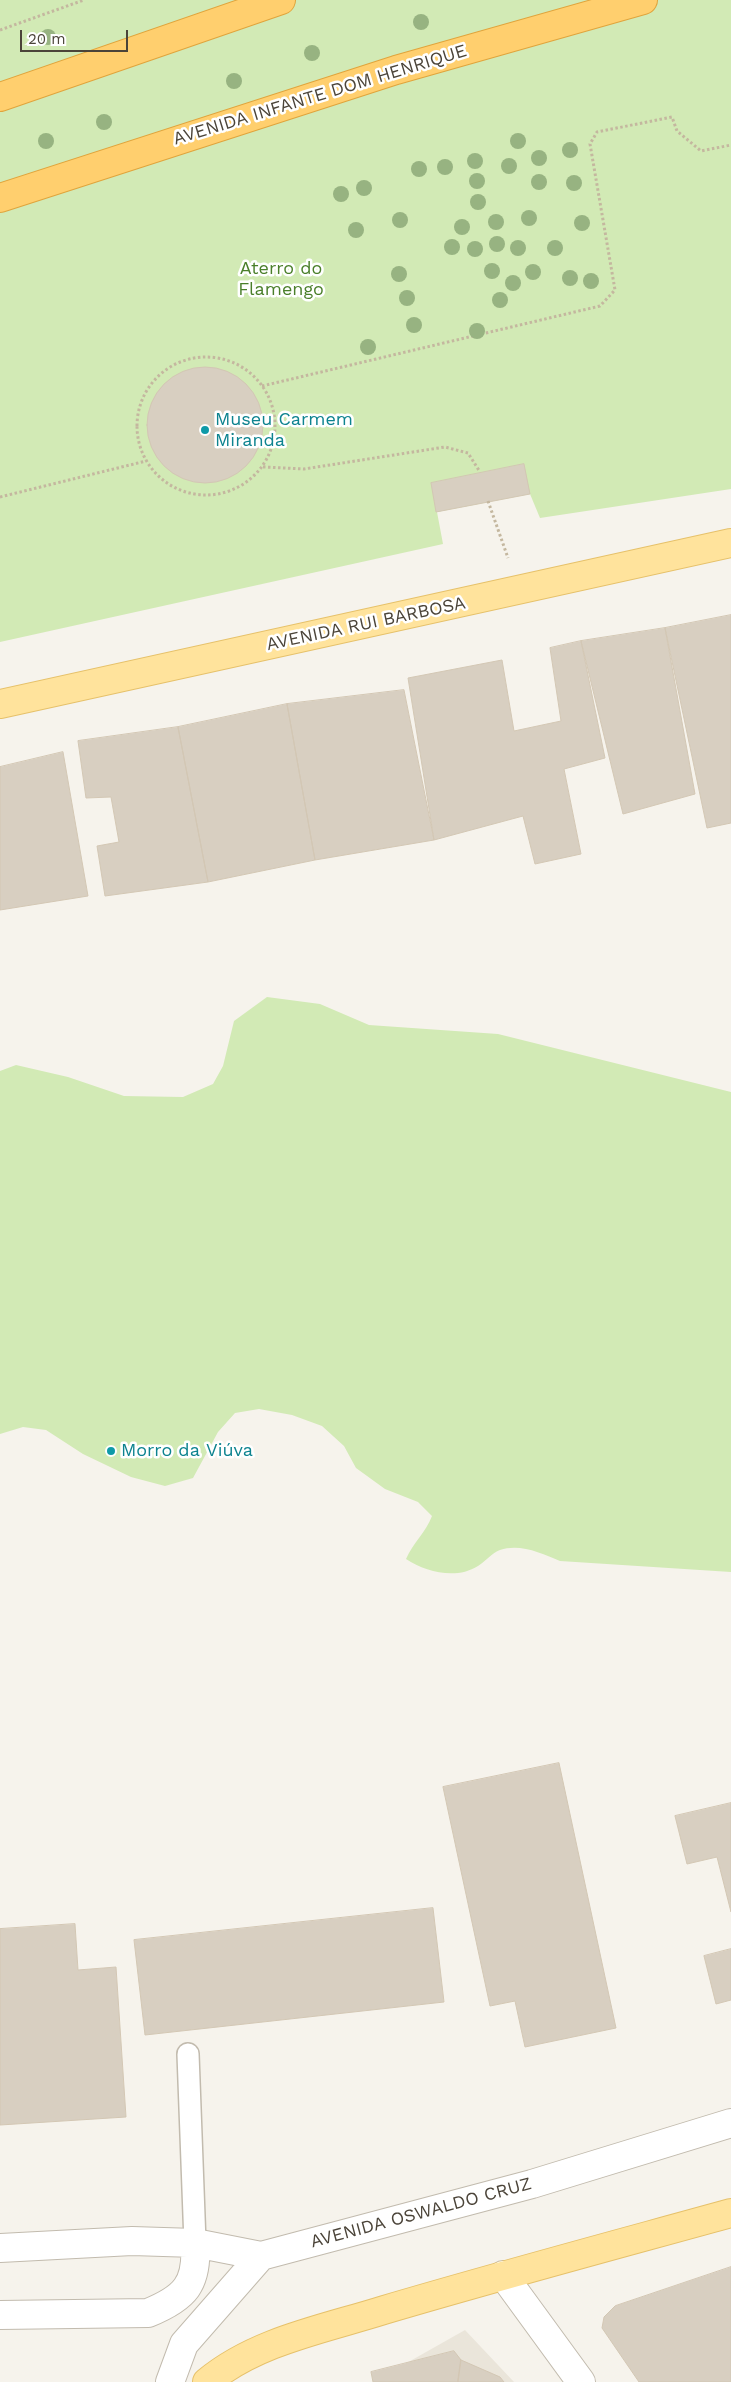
<!DOCTYPE html>
<meta charset="utf-8">
<style>
body{margin:0}
#map{position:relative;width:731px;height:2382px;overflow:hidden;background:#f6f3ec;font-family:"Work Sans",sans-serif}
canvas{display:block}
.scale{position:absolute;left:20px;top:30px;width:108px;height:22px;box-sizing:border-box;border:2px solid #4b4439;border-top:0;padding-left:6px;font-size:15px;line-height:18px;white-space:nowrap;color:#4b4439;-webkit-text-stroke:4px #fff;paint-order:stroke}
</style>
<div id="map">
<canvas width="731" height="2382"></canvas>
<div class="scale">20 m</div>
</div>
<script>
const ctx = document.querySelector('canvas').getContext('2d');
ctx.lineJoin = 'round';
function fillPath(path, color) {
  ctx.fillStyle = color;
  ctx.fill(path, 'evenodd');
}
function strokePath(path, color, width, dash) {
  ctx.strokeStyle = color;
  ctx.lineWidth = width;
  ctx.lineCap = dash ? 'butt' : 'round';
  ctx.setLineDash(dash || []);
  ctx.stroke(path);
}
function write(font, color, halo, rows, align = 'center') {
  ctx.font = font + ' "Work Sans",sans-serif';
  ctx.lineWidth = 5;
  ctx.setLineDash([]);
  ctx.textBaseline = 'middle';
  ctx.strokeStyle = halo;
  ctx.fillStyle = color;
  for (const [text, x, y, turn = 0] of rows) {
    ctx.save();
    ctx.translate(x, y);
    ctx.rotate((+turn || 0) * Math.PI / 180);
    ctx.textAlign = isNaN(turn) ? turn : align;
    if (halo) ctx.strokeText(text, 0, 0);
    ctx.fillText(text, 0, 0);
    ctx.restore();
  }
}
const residential = new Path2D(`
 M465 2330 514 2382H373Z`);
const green = new Path2D(`
 M0 0H731V489L540 518 530 494 437 512 443 544 0 642Z
 M267 997 320 1004 369 1025 498 1034 731 1092V1572L560 1561C542 1553 519 1543 500 1550 492 1553 486 1561 478 1566 456 1580 426 1572 406 1559 413 1543 426 1532 432 1516L418 1502 385 1489 356 1468 344 1446 322 1426 292 1415 259 1409 235 1413 218 1432 193 1478 165 1486 131 1477 83 1454 46 1430 23 1427 0 1434V1071L16 1065 68 1077 124 1096 183 1097 213 1084 223 1066 234 1021Z`);
const building = new Path2D(`
 M147 425a58 58 0 1 1 116 0a58 58 0 1 1-116 0Z
 M524 464 530 494 436 512 431 483Z
 M731 615V823L707 828 665 628Z
 M665 628 695 794 623 814 581 641Z
 M581 641 605 758 564 769 581 854 535 864 523 816 434 840 408 678 502 660 514 731 561 721 550 648Z
 M404 690 434 840 315 860 287 704Z
 M287 704 315 860 208 882 178 727Z
 M178 727 208 882 105 896 97 846 119 842 111 797 86 798 78 741Z
 M63 752 88 896 0 910V767Z
 M559 1763 616 2028 525 2047 515 2001 490 2006 443 1787Z
 M731 1803V1912L717 1857 687 1864 675 1816Z
 M433 1908 444 2002 145 2035 134 1940Z
 M75 1924 78 1970 116 1967 126 2117 0 2125V1929Z
 M731 1949V2000L716 2004 704 1956Z
 M731 2267V2382H639L602 2328 604 2317 615 2306Z
 M454 2351 461 2360 458 2382H373L371 2372Z
 M461 2360 500 2377 504 2382H458Z`);
const path = new Path2D(`
 M0 30 84 0
 M137 426a69 69 0 1 1 138 0a69 69 0 1 1-138 0Z
 M262 386 600 306 615 290 590 144 597 132 672 117 677 131 701 151 731 145
 M263 467 304 469 445 447 468 453 480 472
 M0 497 146 461
 M488 501 508 558`);
const lane = new Path2D(`
 M188 2054 195 2243`);
const street = new Path2D(`
 M0 2248 132 2241 195 2243 261 2256
 M503 2275 581 2382
 M0 2315 148 2313C185 2298 198 2284 195 2243
 M170 2382 184 2344 261 2256 532 2184 731 2123`);
const primary = new Path2D(`
 M0 704 731 543
 M207 2382C256 2341 324 2329 384 2310 499 2276 615 2245 731 2213`);
const highway = new Path2D(`
 M0 97 281 0
 M0 198 396 70 643 0`);
const trees = [
 [421,22],
 [48,37],
 [312,53],
 [234,81],
 [104,122],
 [46,141],
 [518,141],
 [570,150],
 [539,158],
 [475,161],
 [509,166],
 [445,167],
 [419,169],
 [477,181],
 [539,182],
 [574,183],
 [364,188],
 [341,194],
 [478,202],
 [529,218],
 [400,220],
 [496,222],
 [582,223],
 [462,227],
 [356,230],
 [497,244],
 [452,247],
 [518,248],
 [555,248],
 [475,249],
 [492,271],
 [533,272],
 [399,274],
 [570,278],
 [591,281],
 [513,283],
 [407,298],
 [500,300],
 [414,325],
 [477,331],
 [368,347]
];
const markers = [
 [205,430,5,"#0f9aa8"],
 [111,1451,5,"#0f9aa8"]
];
const streetNames = [
 ["AVENIDA INFANTE DOM HENRIQUE",320,95,-17],
 ["AVENIDA RUI BARBOSA",366,624,-12],
 ["AVENIDA OSWALDO CRUZ",421,2213,-15]
];
const parkNames = [
 ["Aterro do",281,269],
 ["Flamengo",281,290]
];
const cultureNames = [
 ["Museu Carmem",215,420],
 ["Miranda",215,441],
 ["Morro da Viúva",121,1451]
];
fillPath(residential, '#eae5da');
fillPath(green, '#d2eab5');
fillPath(building, '#d8cfc1');
strokePath(building, '#d3c7b4', 1);
strokePath(lane, '#c2bbae', 24);
strokePath(street, '#c2bbae', 30);
strokePath(primary, '#e6c16a', 30);
strokePath(highway, '#e0a43c', 30);
strokePath(path, '#c4b79f', 3, [2.5, 2.5]);
strokePath(lane, '#fff', 21);
strokePath(street, '#fff', 28);
strokePath(primary, '#ffe39c', 28);
strokePath(highway, '#ffcf6e', 28);
ctx.fillStyle = '#97b381';
for (const [x, y] of trees) {
  ctx.beginPath();
  ctx.arc(x, y, 8, 0, 2 * Math.PI);
  ctx.fill();
}
for (const [x, y, r, color] of markers) {
  const dot = new Path2D();
  dot.arc(x, y, r, 0, 2 * Math.PI);
  ctx.fillStyle = color;
  ctx.fill(dot);
  strokePath(dot, '#fff', 2);
}
write('18px', '#4b4439', '#fff', streetNames);
write('18px', '#4a7f2a', '#fff', parkNames);
write('18px', '#0d838f', '#fff', cultureNames, 'left');
</script>
